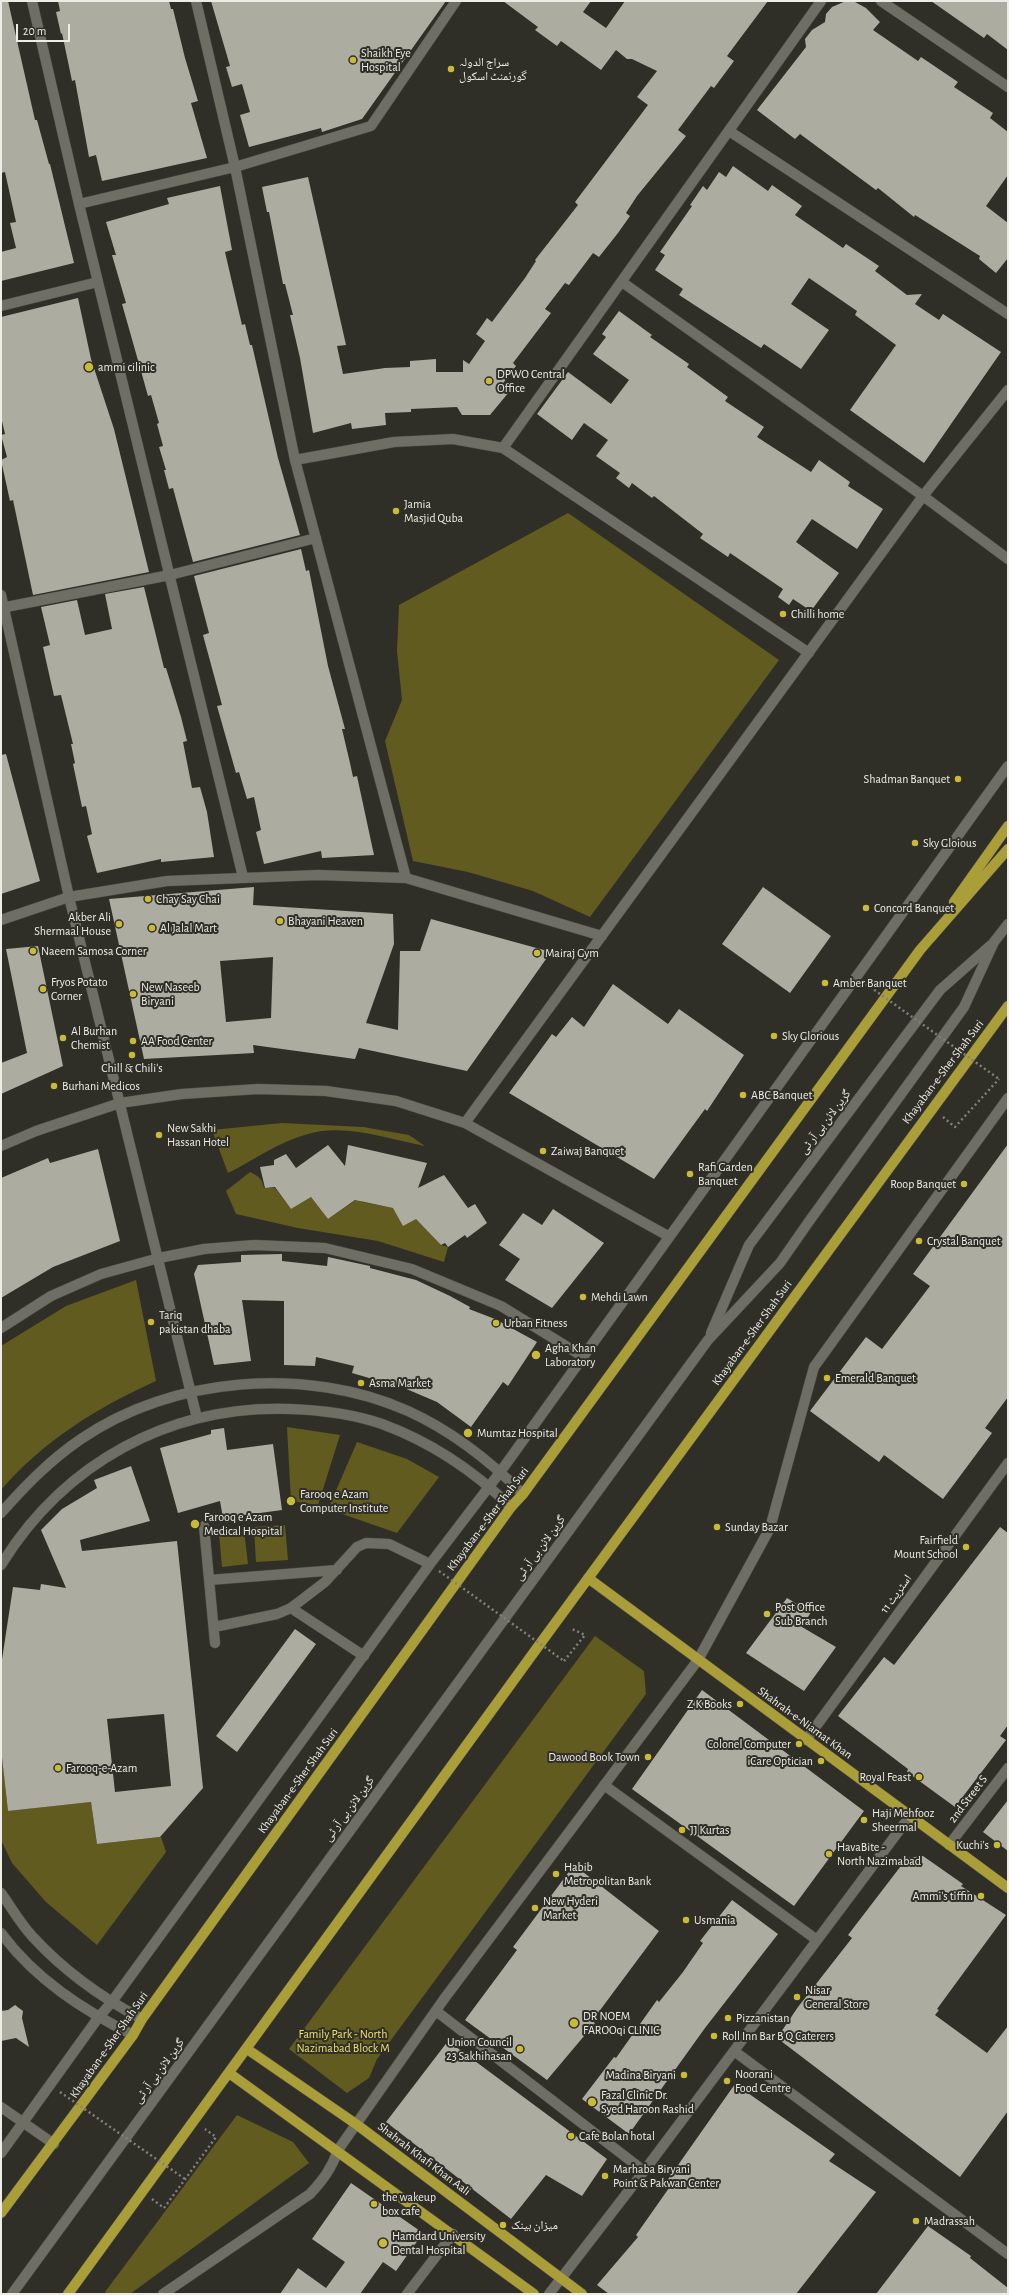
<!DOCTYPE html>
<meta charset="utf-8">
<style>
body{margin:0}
#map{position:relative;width:1009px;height:2295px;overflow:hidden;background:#302f27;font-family:"Alegreya Sans",sans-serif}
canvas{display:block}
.frame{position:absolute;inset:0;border:2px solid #edece7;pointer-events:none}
.scale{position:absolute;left:16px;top:24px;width:54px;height:18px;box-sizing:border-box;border:2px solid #edece7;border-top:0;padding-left:5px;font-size:12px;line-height:14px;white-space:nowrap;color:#edece7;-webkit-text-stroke:3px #302f27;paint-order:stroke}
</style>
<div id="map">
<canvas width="1009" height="2295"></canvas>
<div class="frame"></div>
<div class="scale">20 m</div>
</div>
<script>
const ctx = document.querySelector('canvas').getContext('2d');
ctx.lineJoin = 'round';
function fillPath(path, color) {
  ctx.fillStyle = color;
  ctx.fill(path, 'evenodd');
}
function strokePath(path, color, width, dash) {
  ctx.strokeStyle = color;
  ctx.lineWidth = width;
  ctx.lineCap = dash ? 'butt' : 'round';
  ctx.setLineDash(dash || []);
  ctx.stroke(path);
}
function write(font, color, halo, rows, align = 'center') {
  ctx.font = font + ' "Alegreya Sans","Noto Naskh Arabic",sans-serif';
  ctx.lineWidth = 4;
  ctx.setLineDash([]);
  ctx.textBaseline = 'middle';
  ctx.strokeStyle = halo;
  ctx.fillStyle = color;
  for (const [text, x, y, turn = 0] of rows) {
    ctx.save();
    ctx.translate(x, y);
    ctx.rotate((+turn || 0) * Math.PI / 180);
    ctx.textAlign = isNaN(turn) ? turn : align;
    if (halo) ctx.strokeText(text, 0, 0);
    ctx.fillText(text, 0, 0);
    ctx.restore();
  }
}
const green = new Path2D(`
 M568 513 779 660 590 917 533 891 468 872 413 861 385 741 402 700 397 651 399 605Z
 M282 1123 363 1127 409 1135 425 1146C388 1139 345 1123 308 1134 280 1141 254 1160 228 1173L212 1130Z
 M250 1172C259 1176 262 1179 264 1188H275L291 1209 311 1197 328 1219 359 1198 362 1202 394 1208 416 1219 441 1245 448 1247 444 1262 378 1241 298 1228 236 1214 226 1191Z
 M136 1280 156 1381C98 1407 43 1441 1 1490V1346L66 1306Z
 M287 1427 340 1435 318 1505 291 1501Z
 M357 1442 407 1459 439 1477 397 1533 328 1509Z
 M285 1525 288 1560 256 1562 254 1527Z
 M244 1530 248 1564 222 1567 219 1533Z
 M595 1636 644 1671 646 1694 377 2059 369 2078 347 2093 289 2049Z
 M1 1749 8 1811 91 1802 97 1844 161 1837 166 1852 97 1945 46 1902 12 1863 1 1840Z
 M237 2115 293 2142 309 2163 130 2294H108L105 2292Z`);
const building = new Path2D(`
 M1 1H8L35 120H37L49 164H50L74 263 1 281V252L16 248 10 223 16 222 5 172 1 173Z
 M58 1H169L171 9H173L185 58 198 101 191 103 207 158 102 181 96 155 89 157 75 80 72 81 62 33 61 34 56 12 60 11Z
 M211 1H446L362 119 322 132 321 128 249 147 240 115 250 112 242 84 232 87 226 67 230 66Z
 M503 1H591L583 12 606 28 625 1H768L727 56 734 61 714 88 711 86 678 130 686 136 637 196 626 213 630 216 618 233 599 257 593 253 569 285 565 283 545 309 551 313 513 363 516 366 501 386 509 392 490 415H462L457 407 411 409V412L385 413 386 425 352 429 351 423 313 433 300 358 290 315H293L285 284H283L269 212H267L262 187 308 177 346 345 337 346 343 374 385 368 410 367V361L436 359V372H463V360L469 364 485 341 476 334 487 318 492 322 525 278 536 261 535 260 578 205 575 202 648 105 637 97 657 71 632 59H627L616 50 601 70 561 41 557 46 535 30 538 27Z
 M846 1 855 2 866 8 880 22 873 30 918 61 921 57 958 82 954 87 993 113 990 118 1008 132V175L986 206 1008 223V258L996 273 979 259 980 256 915 215 914 217 878 188 876 190 800 134 795 139 757 110 806 47 805 39 812 30 825 22 826 14 832 7Z
 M931 1H1008V50L987 34 984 38Z
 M733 166 768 191 772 185 802 206 795 215 843 248 846 244 879 266 875 271 907 295 922 294 915 304 939 320 943 314 1001 352 924 463 850 410 896 345 855 315 857 311 809 278 791 304 829 330 801 369 764 344 761 348 679 295 683 289 655 270 665 255 660 252 692 206 690 205 703 186 707 190 719 172 726 177Z
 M220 186 232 250 225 252 231 278 242 325 245 324 250 345H252L278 458 300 535 193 562 173 488 169 489 164 470H166L159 447 163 446 157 424 159 423 151 395 148 396 141 371 122 304 126 303 112 255H116L106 222 169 204 167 198Z
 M78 298 91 359 114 429 149 572 33 595 13 500 10 501 1 460 7 457 1 435 5 434 1 417V317Z
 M619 311 652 335 650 337 689 364 687 367 728 397 725 401 764 427 757 437 811 472 819 460 850 482 848 486 883 509 857 549 812 519 796 542 839 573 811 611 793 599 789 605 778 597 783 589 730 553 728 557 700 538 703 534 654 496 652 498 632 483 629 488 616 478 620 473 596 456 608 440 584 423 572 440 537 414 568 372 611 404 629 380 593 354 606 337 602 334Z
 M301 549 306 571 309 570 328 666 345 729H342L350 763 353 777 357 776 374 855 322 858 321 851 264 864 256 832 261 830 254 797 247 799 239 772 236 773 217 706 222 705 203 635 209 633 194 576Z
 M144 587 164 668H166L181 717 187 741 183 742 192 788 200 787 207 812 214 857 161 862V859L97 873 87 836 92 834 86 806 82 807 73 764 75 763 71 744H73L61 695 54 696 43 647 50 645 41 607 77 600 85 635 112 629 105 594Z
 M6 754 40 881 1 894V755Z
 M254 887 253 905 393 914 394 944 366 1023 398 1030 400 951H420L431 919 551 952 467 1071 359 1048 355 1059 253 1045 254 1053 144 1059 109 899ZM273 957 271 1018 226 1022 220 961Z
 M763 887 831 936 790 993 722 944Z
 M38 946 63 1066 1 1094V1063L27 1053 6 949Z
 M613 984 668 1024 679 1009 744 1055 707 1111 705 1109 654 1179 509 1093 552 1034 556 1037 572 1017 584 1027Z
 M1008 1144V1397L985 1428 992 1433 943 1499 884 1455 879 1462 810 1411 866 1337 882 1349 930 1286 913 1274Z
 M328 1145 345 1166 348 1145 427 1163 418 1188 444 1175 468 1208 475 1204 487 1223 467 1238 465 1235 448 1247 445 1243 441 1245 416 1219 403 1226 393 1208 355 1200 328 1219 311 1197 291 1209 275 1187 265 1188 260 1167 274 1165V1160L286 1154 296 1168Z
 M98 1149 120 1241 53 1267 1 1298V1178L48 1158 50 1163Z
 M553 1209 604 1243 552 1308 505 1280 520 1259 499 1245 523 1213 542 1225Z
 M282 1254V1261L327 1266 328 1257 370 1266V1268L416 1280 450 1296 470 1307 469 1309 495 1319 537 1342 508 1386 503 1382 471 1427 437 1402 383 1379V1382L352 1373 354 1366 316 1357 315 1366 284 1365V1301L242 1300 251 1361 214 1365 194 1274 198 1265 241 1262V1255Z
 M224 1428 227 1450 273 1444 282 1510 223 1518 220 1501 178 1513 160 1448 211 1434V1430Z
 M131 1466 150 1521 80 1540 82 1551 177 1541 203 1788 160 1837 97 1844 91 1802 8 1811 1 1749V1666L13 1587 40 1590 41 1584 66 1588 41 1530 62 1509 97 1488 94 1480ZM164 1714 171 1786 115 1792 107 1719Z
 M1000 1527 1008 1533V1725L1000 1736 1006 1740 955 1807 907 1772 908 1769 838 1716 884 1657 894 1665Z
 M787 1598 811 1612 802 1627 836 1647 804 1691 746 1653Z
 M295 1629 316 1644 237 1752 216 1736Z
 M702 1690 864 1811 794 1906 632 1789Z
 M1008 1800V1851L983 1832Z
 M923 1856 963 1884 961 1886 1006 1915 937 2009 939 2010 935 2015 987 2053 1008 2026V2111L960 2177 777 2038 798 2007 852 1938 848 1935 907 1858Z
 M574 1865 659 1931 592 2021 595 2023 547 2080 465 2020 517 1950 513 1947Z
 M732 1900 778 1934 705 2028 629 2134 582 2099 614 2057 616 2058 657 2000 659 2002 683 1972 703 1943 700 1941Z
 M15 2005 23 2011 22 2018 29 2047 16 2038 1 2041V2011L8 2010Z
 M448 2041 607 2159 582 2196 546 2175 511 2219 386 2122Z
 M735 2084 835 2154 829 2161 876 2192 796 2294H609L597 2285 638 2237 636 2235 669 2188 664 2185Z
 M351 2183 423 2233 396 2271 383 2262 360 2294H280L298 2268 326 2288 345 2262 312 2239Z
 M928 2226 971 2256 970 2258 1008 2288V2294H876Z`);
const path = new Path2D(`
 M943 1117 955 1127 999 1079
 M564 1661 585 1635 570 1628
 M152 2199 164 2208 216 2137 205 2129`);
const minor = new Path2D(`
 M32 1 79 204 243 877
 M196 1 235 167 295 460 406 878
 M881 1 1008 87
 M729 131 1008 314
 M79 204 235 167 371 126 456 1
 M622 282 923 496 1008 559
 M1 306 98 282
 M503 448 821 1
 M295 460 394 442 453 439 503 448 809 653
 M1 595 69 897 197 1418
 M1 608 170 575 316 538
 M1 920 69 897 167 881 318 875 406 878 602 936
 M465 1123 923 496 1008 390
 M1 1146 36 1131 120 1103 182 1094 258 1089 326 1091 396 1101 465 1123 668 1236
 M1 1328 51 1296 101 1274 159 1258 204 1249 254 1245 325 1248 412 1269 501 1306 582 1356
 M711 1333 749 1245 940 990 991 945
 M1 1513C25 1486 50 1460 81 1439 173 1376 307 1366 408 1411 452 1431 489 1460 523 1494
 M204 1526 215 1643
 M1 1565C64 1463 169 1405 290 1409 320 1410 353 1414 382 1424 431 1442 474 1471 511 1507
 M209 1580 337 1570
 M291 1608 364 1656
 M214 1627 277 1614 291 1608 325 1582 357 1547 366 1543 389 1544 430 1564
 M806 1740 1008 1463
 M604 1785 817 1940
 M949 1845 1008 1768
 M1 1893C11 1907 20 1923 32 1936 64 1971 100 1997 142 2019
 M1 1933C35 1979 83 2010 133 2035
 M436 2011 644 2171
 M734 2051 1008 2254
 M1 2107 54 2144
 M1 2153 98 2018 111 2003 430 1564 501 1471 1008 766
 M12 2294 708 1340 780 1263 810 1220 964 1007 994 942 1008 924
 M163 2294 310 2194C323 2180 332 2168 338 2150L444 1999 698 1660 770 1528 814 1367 1008 1098
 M407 2294 453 2234
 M549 2294 644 2171 910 1816`);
const major = new Path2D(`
 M954 902 1008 826
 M588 1578 1008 1888
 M247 2049 356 2124 582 2294
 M229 2073 534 2294
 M1 2213 133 2035 142 2019 511 1507 523 1494 920 950 1008 849
 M68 2294 545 1637 1008 1006`);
const pathBridge = new Path2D(`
 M866 984 999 1079
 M439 1571 564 1661
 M60 2092 185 2179`);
const markers = [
 [353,60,4,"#caba3a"],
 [451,69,4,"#caba3a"],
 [89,367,5,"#caba3a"],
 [489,381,4,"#caba3a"],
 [396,511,4,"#caba3a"],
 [783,614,4,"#caba3a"],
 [958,779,4,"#caba3a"],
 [915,843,4,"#caba3a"],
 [148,899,4,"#caba3a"],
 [866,908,4,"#caba3a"],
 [280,921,4,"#caba3a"],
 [119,924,4,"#caba3a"],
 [152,928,4,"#caba3a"],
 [33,951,4,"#caba3a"],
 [537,953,4,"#caba3a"],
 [825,983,4,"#caba3a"],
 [43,989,4,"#caba3a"],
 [133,994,4,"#caba3a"],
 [774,1036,4,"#caba3a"],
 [63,1038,4,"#caba3a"],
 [133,1041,4,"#caba3a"],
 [132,1055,4,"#caba3a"],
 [54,1086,4,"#caba3a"],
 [743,1095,4,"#caba3a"],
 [159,1135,4,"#caba3a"],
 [543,1151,4,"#caba3a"],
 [690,1174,4,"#caba3a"],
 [964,1184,4,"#caba3a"],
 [919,1241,4,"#caba3a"],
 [583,1297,4,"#caba3a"],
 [151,1322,4,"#caba3a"],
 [496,1323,4,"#caba3a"],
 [536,1355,5,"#caba3a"],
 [827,1378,4,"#caba3a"],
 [361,1383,4,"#caba3a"],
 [468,1433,5,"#caba3a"],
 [291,1501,5,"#caba3a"],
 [195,1524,5,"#caba3a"],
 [717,1527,4,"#caba3a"],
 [966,1547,4,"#caba3a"],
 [767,1614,4,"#caba3a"],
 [740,1704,4,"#caba3a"],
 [799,1744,4,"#caba3a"],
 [648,1757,4,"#caba3a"],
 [821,1761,4,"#caba3a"],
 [58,1768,4,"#caba3a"],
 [919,1777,4,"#caba3a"],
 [864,1820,4,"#caba3a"],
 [682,1830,4,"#caba3a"],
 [997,1845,4,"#caba3a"],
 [829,1854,4,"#caba3a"],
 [556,1874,4,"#caba3a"],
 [981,1896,4,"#caba3a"],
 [535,1908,4,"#caba3a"],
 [686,1920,4,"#caba3a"],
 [797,1997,4,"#caba3a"],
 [728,2018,4,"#caba3a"],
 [574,2023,5,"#caba3a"],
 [714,2036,4,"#caba3a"],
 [520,2049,4,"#caba3a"],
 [684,2075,4,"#caba3a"],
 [727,2081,4,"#caba3a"],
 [592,2102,5,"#caba3a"],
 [571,2136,4,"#caba3a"],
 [605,2176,4,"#caba3a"],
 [374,2204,4,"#caba3a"],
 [916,2221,4,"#caba3a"],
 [503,2225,4,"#caba3a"],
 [383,2243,5,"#caba3a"]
];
const poiNames = [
 ["Shaikh Eye",361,53],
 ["Hospital",361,67],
 ["سراج الدولہ",459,62],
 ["گورنمنٹ اسکول",459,76],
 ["ammi cilinic",98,367],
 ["DPWO Central",497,374],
 ["Office",497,388],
 ["Jamia",404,504],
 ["Masjid Quba",404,518],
 ["Chilli home",791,614],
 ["Shadman Banquet",950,779,"right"],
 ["Sky Gloious",923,843],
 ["Chay Say Chai",156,899],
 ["Concord Banquet",874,908],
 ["Akber Ali",111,917,"right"],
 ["Shermaal House",111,931,"right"],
 ["Bhayani Heaven",288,921],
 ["Al Jalal Mart",160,928],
 ["Naeem Samosa Corner",41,951],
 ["Mairaj Gym",545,953],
 ["Fryos Potato",51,982],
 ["Corner",51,996],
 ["Amber Banquet",833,983],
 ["New Naseeb",141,987],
 ["Biryani",141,1001],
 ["Al Burhan",71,1031],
 ["Chemist",71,1045],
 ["Sky Glorious",782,1036],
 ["AA Food Center",141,1041],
 ["Chill & Chili's",132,1068,"center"],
 ["Burhani Medicos",62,1086],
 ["ABC Banquet",751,1095],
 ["New Sakhi",167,1128],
 ["Hassan Hotel",167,1142],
 ["Zaiwaj Banquet",551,1151],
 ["Rafi Garden",698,1167],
 ["Banquet",698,1181],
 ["Roop Banquet",956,1184,"right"],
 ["Crystal Banquet",927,1241],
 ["Mehdi Lawn",591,1297],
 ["Tariq",159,1315],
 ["pakistan dhaba",159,1329],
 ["Urban Fitness",504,1323],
 ["Agha Khan",545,1348],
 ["Laboratory",545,1362],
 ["Emerald Banquet",835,1378],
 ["Asma Market",369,1383],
 ["Mumtaz Hospital",477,1433],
 ["Farooq e Azam",300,1494],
 ["Computer Institute",300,1508],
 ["Farooq e Azam",204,1517],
 ["Medical Hospital",204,1531],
 ["Sunday Bazar",725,1527],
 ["Fairfield",958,1540,"right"],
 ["Mount School",958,1554,"right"],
 ["Post Office",775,1607],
 ["Sub Branch",775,1621],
 ["Z K Books",732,1704,"right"],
 ["Colonel Computer",791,1744,"right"],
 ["Dawood Book Town",640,1757,"right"],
 ["iCare Optician",813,1761,"right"],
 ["Farooq-e-Azam",66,1768],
 ["Royal Feast",911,1777,"right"],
 ["Haji Mehfooz",872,1813],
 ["Sheermal",872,1827],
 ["JJ Kurtas",690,1830],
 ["Kuchi’s",989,1845,"right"],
 ["HavaBite -",837,1847],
 ["North Nazimabad",837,1861],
 ["Habib",564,1867],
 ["Metropolitan Bank",564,1881],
 ["Ammi's tiffin",973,1896,"right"],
 ["New Hyderi",543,1901],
 ["Market",543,1915],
 ["Usmania",694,1920],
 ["Nisar",805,1990],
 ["General Store",805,2004],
 ["DR NOEM",583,2016],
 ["FAROOqi CLINIC",583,2030],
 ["Pizzanistan",736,2018],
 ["Roll Inn Bar B Q Caterers",722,2036],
 ["Union Council",512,2042,"right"],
 ["23 Sakhihasan",512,2056,"right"],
 ["Noorani",735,2074],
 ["Food Centre",735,2088],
 ["Madina Biryani",676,2075,"right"],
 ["Fazal Clinic Dr.",601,2095],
 ["Syed Haroon Rashid",601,2109],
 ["Cafe Bolan hotal",579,2136],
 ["Marhaba Biryani",613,2169],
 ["Point & Pakwan Center",613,2183],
 ["the wakeup",382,2197],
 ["box cafe",382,2211],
 ["Madrassah",924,2221],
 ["میزان بینک",511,2225],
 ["Hamdard University",392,2236],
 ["Dental Hospital",392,2250]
];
const streetNames = [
 ["Khayaban-e-Sher Shah Suri",943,1072,-53],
 ["گرین لائن بی آر ٹی",825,1122,-53],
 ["Khayaban-e-Sher Shah Suri",752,1333,-54],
 ["Khayaban-e-Sher Shah Suri",488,1519,-53],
 ["گرین لائن بی آر ٹی",540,1548,-54],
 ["اسٹریٹ 11",896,1594,-54],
 ["Shahrah-e-Niamat Khan",805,1723,36],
 ["Khayaban-e-Sher Shah Suri",298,1781,-54],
 ["2nd Street S",968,1799,-53],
 ["گرین لائن بی آر ٹی",349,1809,-54],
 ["Khayaban-e-Sher Shah Suri",109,2045,-55],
 ["گرین لائن بی آر ٹی",159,2071,-54],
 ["Shahrah Khafi Khan Aali",424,2159,37]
];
const parkNames = [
 ["Family Park - North",343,2034],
 ["Nazimabad Block M",343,2048]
];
fillPath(green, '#625b20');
fillPath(building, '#adaca1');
strokePath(minor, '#4b4a44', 11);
strokePath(major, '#4b4a44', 11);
strokePath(path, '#818079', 2.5, [2, 3]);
strokePath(minor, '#6f6e65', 10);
strokePath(major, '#aa9e39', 10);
strokePath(pathBridge, '#818079', 2.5, [2, 3]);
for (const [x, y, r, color] of markers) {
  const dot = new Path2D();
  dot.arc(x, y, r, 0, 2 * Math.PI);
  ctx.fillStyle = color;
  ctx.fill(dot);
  strokePath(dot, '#302f27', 1.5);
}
write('12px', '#edece7', '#302f27', poiNames, 'left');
write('12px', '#edece7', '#302f27', streetNames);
write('12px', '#eee06f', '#302f27', parkNames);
</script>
